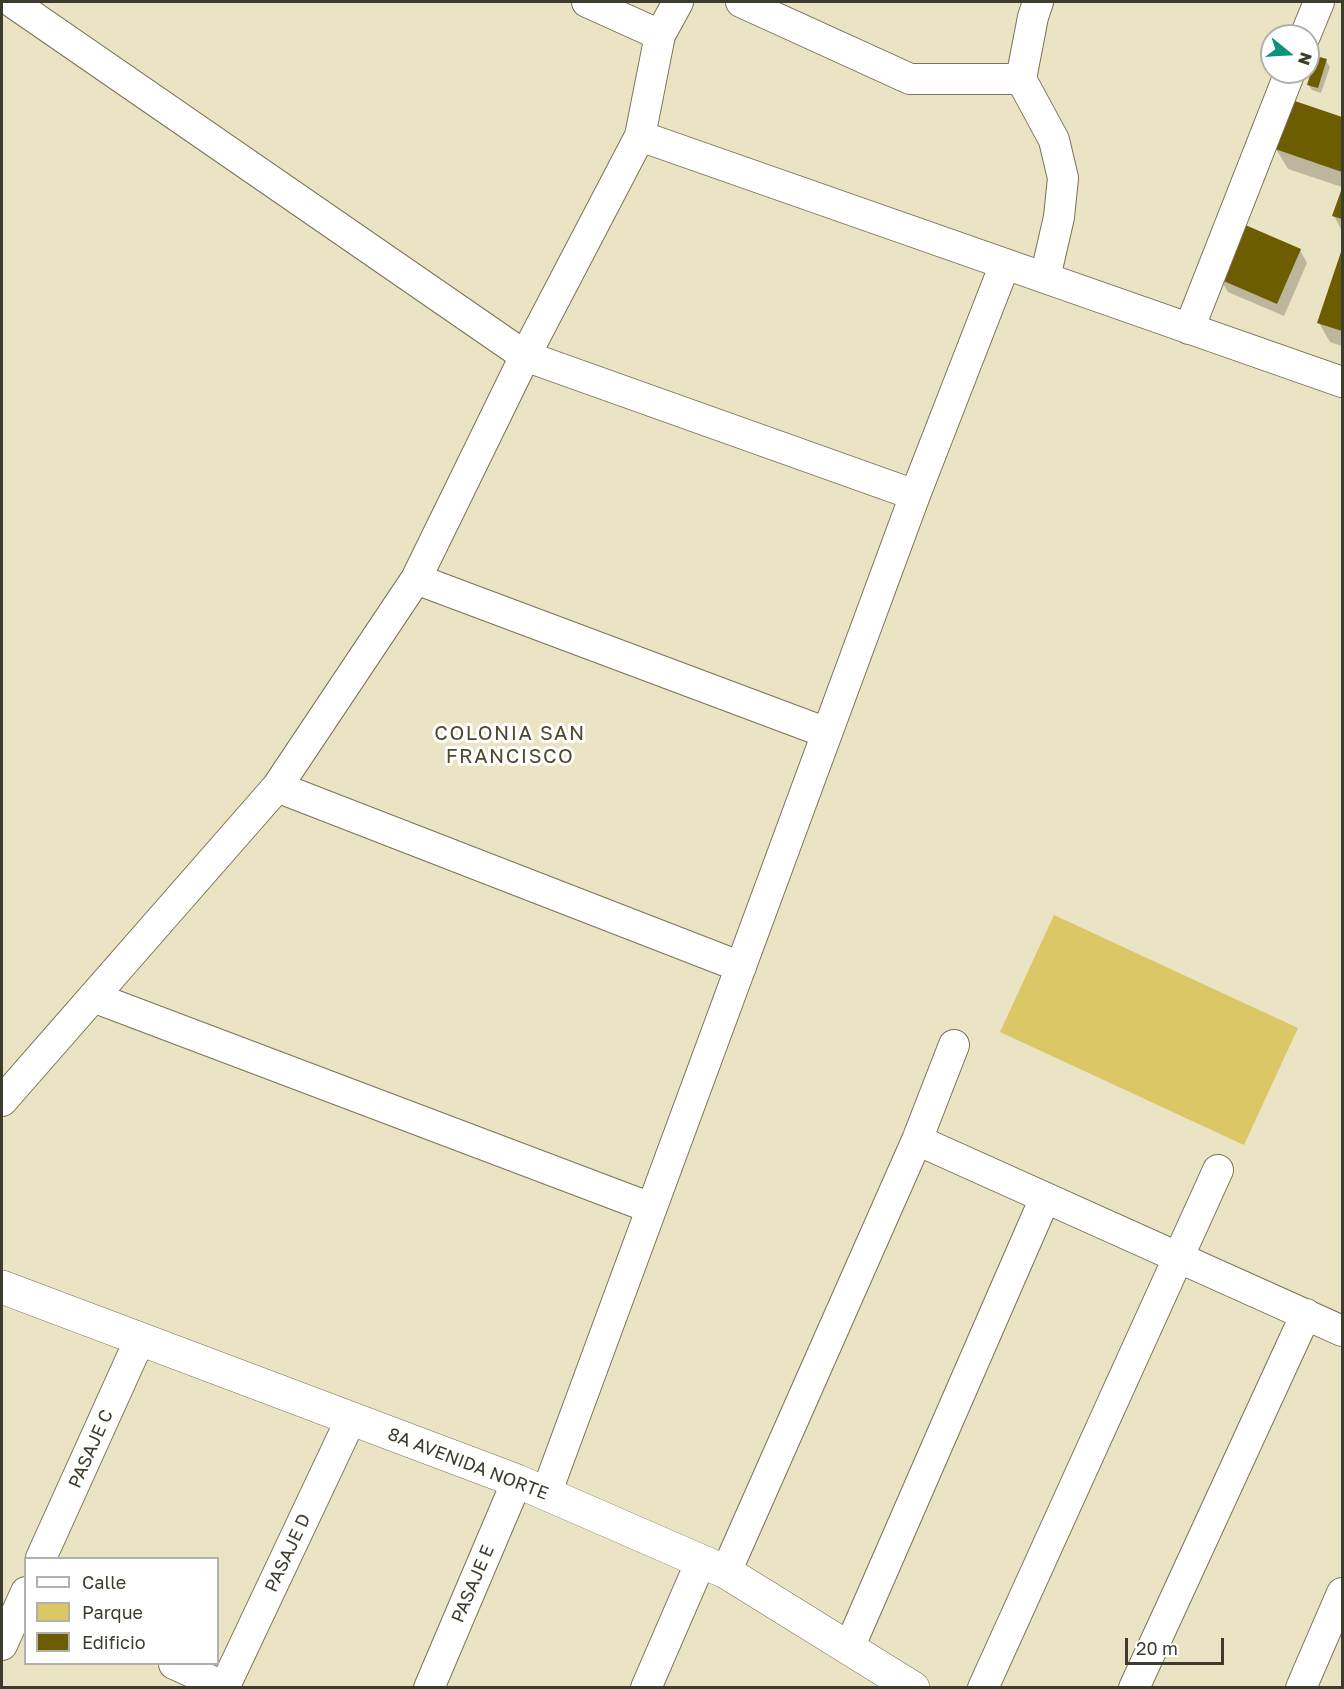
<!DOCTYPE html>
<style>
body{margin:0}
#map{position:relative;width:1344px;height:1689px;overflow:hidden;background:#eae4c4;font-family:"Golos Text",sans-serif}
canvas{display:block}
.frame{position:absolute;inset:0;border:3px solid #3d3b2e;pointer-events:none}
.legend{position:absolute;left:24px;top:1557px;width:195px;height:108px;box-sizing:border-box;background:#fff;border:2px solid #b1b1ab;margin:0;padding:8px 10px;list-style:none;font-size:18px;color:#3d3b2e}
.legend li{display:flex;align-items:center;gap:12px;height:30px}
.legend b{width:30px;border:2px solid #b1b1ab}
.north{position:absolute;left:1260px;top:24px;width:60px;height:60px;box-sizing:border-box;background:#fff;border:2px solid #b1b1ab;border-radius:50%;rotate:108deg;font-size:16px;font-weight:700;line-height:24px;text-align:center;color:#3d3b2e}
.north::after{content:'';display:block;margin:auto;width:21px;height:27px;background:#0b927c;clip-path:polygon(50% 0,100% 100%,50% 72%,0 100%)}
.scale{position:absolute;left:1125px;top:1638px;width:99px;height:27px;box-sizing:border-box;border:3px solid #3d3b2e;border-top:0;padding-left:8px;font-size:18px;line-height:21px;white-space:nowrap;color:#3d3b2e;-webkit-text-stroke:4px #fff;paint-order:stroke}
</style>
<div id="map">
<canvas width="1344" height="1689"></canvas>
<div class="frame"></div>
<ul class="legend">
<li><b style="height:8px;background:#fff"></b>Calle</li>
<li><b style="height:16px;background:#dbc765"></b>Parque</li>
<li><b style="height:16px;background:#6c5d01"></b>Edificio</li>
</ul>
<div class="north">N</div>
<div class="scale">20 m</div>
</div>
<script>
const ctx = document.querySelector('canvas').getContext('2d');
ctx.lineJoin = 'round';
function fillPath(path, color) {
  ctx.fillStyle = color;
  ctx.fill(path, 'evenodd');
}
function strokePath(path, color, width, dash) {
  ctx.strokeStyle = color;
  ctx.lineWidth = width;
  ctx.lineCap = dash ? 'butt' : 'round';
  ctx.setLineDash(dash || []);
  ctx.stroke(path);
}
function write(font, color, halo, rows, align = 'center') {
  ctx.font = font + ' "Golos Text",sans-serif';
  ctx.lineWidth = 6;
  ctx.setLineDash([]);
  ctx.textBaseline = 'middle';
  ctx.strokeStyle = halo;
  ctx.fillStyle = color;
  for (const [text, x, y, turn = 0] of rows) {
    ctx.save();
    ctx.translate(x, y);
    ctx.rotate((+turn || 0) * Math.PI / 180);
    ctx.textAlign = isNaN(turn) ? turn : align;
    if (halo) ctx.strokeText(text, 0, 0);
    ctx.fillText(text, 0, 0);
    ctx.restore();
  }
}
const green = new Path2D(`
 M1054 915 1298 1028 1244 1145 1000 1032Z`);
const shadow = new Path2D(`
 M1326 61 1330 67 1321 93 1312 90 1308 84Z
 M1293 102 1342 119V187L1288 169 1276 149Z
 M1342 192V231L1334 216Z
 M1300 250 1307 263 1284 316 1228 292 1220 279Z
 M1342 253V346L1330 342 1319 323Z`);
const building = new Path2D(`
 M1316 56 1327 59 1318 88 1307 85Z
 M1292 100 1342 117V172L1275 149Z
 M1342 188V219L1332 216Z
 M1243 224 1301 249 1277 304 1219 279Z
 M1342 249V331L1317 323Z`);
const street = new Path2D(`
 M12 2 525 356 915 495
 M741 2 910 79H1021
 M1038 2 1033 17 1021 79 1054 140 1063 178 1059 217 1045 278
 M660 35 678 2
 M1305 36 1319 2
 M640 136 1342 382
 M1189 329 1290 72
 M416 579 827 733
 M277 787 741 967
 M93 997 651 1208
 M2 1101 277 787 416 579 525 356 640 136 660 35 587 2
 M917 1140 1342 1331
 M546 1494 915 495 1005 264
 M41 1558 140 1339
 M726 1572 917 1140 954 1045
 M2 1645 26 1592
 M849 1648 1045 1198
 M174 1664 227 1688
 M224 1688 351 1419
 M429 1688 517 1481
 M646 1688 701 1561
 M983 1688 1218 1170
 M1134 1688 1306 1314
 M1301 1688 1342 1593`);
const secondary = new Path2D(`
 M2 1287 517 1481 726 1572 913 1688`);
const streetNames = [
 ["PASAJE C",91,1449,-66],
 ["8A AVENIDA NORTE",468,1464,21],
 ["PASAJE D",288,1553,-65],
 ["PASAJE E",473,1584,-67]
];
const neighbourhoodNames = [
 ["COLONIA SAN",510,734],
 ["FRANCISCO",510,757]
];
fillPath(green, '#dbc765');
fillPath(shadow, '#0003');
fillPath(building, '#6c5d01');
strokePath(street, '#797357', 32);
strokePath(secondary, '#797357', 34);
strokePath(street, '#fff', 30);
strokePath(secondary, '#fff', 33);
write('18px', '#3d3b2e', '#fff', streetNames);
ctx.letterSpacing = '1.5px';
write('20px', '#4e492d', '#fff', neighbourhoodNames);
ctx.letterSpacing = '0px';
</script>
